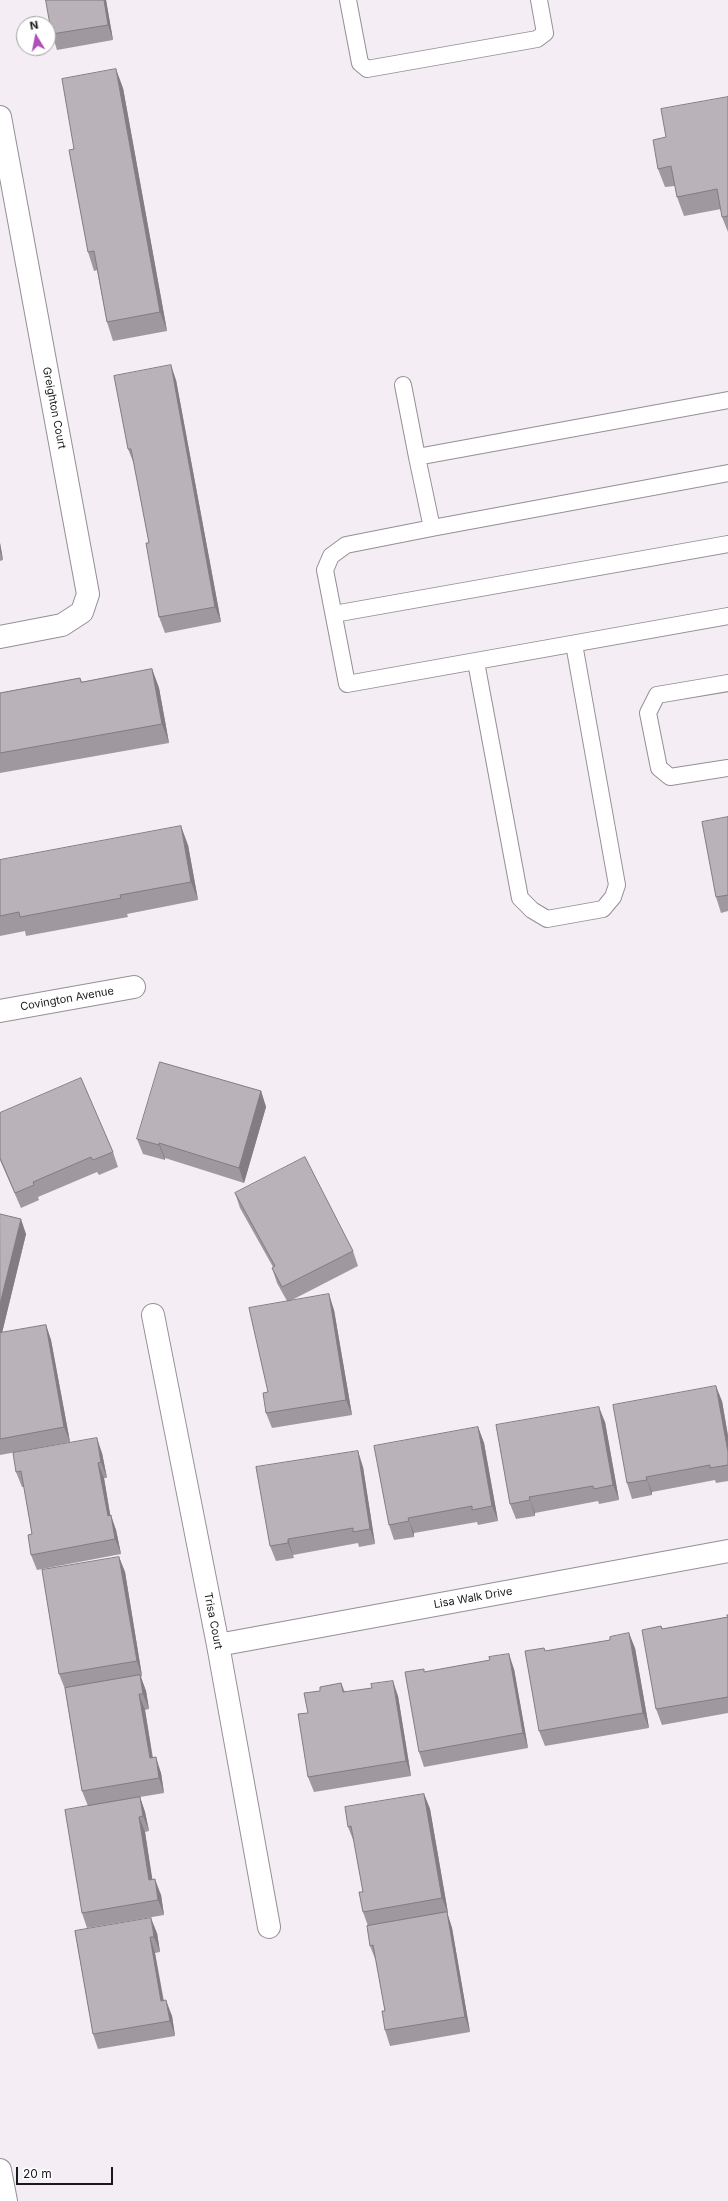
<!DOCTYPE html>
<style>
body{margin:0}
#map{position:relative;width:728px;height:2201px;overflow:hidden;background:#f4edf4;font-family:Inter,sans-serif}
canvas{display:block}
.north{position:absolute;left:16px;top:16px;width:40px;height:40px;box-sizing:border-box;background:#fff;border:1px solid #a3a3a3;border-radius:50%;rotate:350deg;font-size:11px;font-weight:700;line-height:16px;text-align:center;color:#1a181a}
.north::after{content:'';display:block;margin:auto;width:14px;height:18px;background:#b04fb7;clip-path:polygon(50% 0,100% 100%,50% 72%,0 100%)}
.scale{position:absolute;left:16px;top:2167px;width:97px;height:18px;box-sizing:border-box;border:2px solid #1a181a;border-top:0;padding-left:5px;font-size:12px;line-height:14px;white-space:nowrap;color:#1a181a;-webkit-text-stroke:3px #fff;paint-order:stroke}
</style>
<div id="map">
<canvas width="728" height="2201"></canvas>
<div class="north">N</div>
<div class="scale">20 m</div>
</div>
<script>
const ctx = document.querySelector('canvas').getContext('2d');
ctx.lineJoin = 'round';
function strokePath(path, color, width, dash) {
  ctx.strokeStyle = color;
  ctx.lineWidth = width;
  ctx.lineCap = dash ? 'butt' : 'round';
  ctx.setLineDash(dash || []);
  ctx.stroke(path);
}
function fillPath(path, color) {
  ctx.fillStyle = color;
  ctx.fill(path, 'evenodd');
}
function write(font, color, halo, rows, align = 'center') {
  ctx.font = font + ' Inter,sans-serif';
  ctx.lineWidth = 3;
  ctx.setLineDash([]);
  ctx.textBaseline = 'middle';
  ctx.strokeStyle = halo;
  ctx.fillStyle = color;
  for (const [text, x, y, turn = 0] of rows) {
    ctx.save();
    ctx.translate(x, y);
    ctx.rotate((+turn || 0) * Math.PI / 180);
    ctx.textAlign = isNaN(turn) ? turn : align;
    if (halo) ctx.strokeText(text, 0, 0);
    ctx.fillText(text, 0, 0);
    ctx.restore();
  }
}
const service = new Path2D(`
 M348 0 360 63 367 69 537 39 545 33 539 0
 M403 385 417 457
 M728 400 417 457 432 528 346 545 331 556 325 570 347 684 728 616
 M432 528 728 473
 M334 614 728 544
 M476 662 520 898 532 910 547 919 603 909 613 897 617 885 574 644
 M728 683 657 695 648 713 659 768 670 777 728 768`);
const minor = new Path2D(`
 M0 117 88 594 82 612 62 625 0 637
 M0 1011 134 987
 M153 1315 218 1645 269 1927
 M218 1645 728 1551
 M0 2170 6 2201`);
const wall = new Path2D(`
 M46 0H106L113 40 57 50 52 34Z
 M123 88 167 331 113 341 107 322 97 270 94 271 88 252 74 149Z
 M728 97V232L722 217 721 209 684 216 677 197 675 186 665 187 658 169 666 137Z
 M176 380 221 622 165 633 159 617 149 543 134 464 128 449Z
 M0 543 3 560 0 561Z
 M152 669 159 688 169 743 0 773V693L80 678 82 682Z
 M728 817V911L721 913 716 897Z
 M188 845 198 900 127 914 128 917 26 936 25 931 0 936V860Z
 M261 1091 266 1107 244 1183 165 1158V1160L143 1154 137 1139Z
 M0 1113 113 1152 118 1167 99 1175 97 1172 38 1197 39 1200 21 1208 0 1160Z
 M235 1193 353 1251 358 1266 290 1301 334 1310 352 1415 272 1428 266 1413 268 1392 287 1301 277 1283 272 1268 273 1267 240 1208Z
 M0 1214 26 1234 2 1333 46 1325 51 1340 70 1442 0 1455Z
 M722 1401 728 1436V1481L716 1483 715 1480 652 1492V1495L632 1499 627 1483Z
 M605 1422 619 1500 599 1504 598 1501 535 1513V1516L516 1519 510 1504Z
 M478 1427 484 1443 498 1521 478 1525 477 1522 414 1533V1537L394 1540 389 1525Z
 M102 1453 107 1478H104L110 1515 116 1530 121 1554 37 1570 31 1555 32 1534 24 1487H22L16 1472Z
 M363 1467 375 1544 359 1547 358 1543 293 1555 294 1558 276 1561 270 1546Z
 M119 1557 125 1572 142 1676 141 1677 146 1691 149 1709 145 1710 153 1758 161 1773 164 1793 140 1797 145 1812 149 1831 145 1832 152 1880 161 1895 164 1915 87 1928 82 1913 88 1806 82 1791 65 1689 59 1674Z
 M728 1615V1713L662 1725 656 1709 661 1626 663 1629 728 1617Z
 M544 1648 545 1651 635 1648 649 1728 545 1746 539 1731Z
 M514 1669 528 1748 424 1767 419 1752 425 1672Z
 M341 1683 345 1692 398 1696 411 1776 314 1792 308 1777V1713L320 1691Z
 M424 1794 430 1809 448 1913H447L452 1928 470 2032 390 2046 385 2030V2011L376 1961 370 1946 368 1926 363 1912V1892L354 1842 348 1827Z
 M75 1931 157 1933 160 1952 155 1953 164 2001 172 2016 175 2036 98 2049 93 2034Z`);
const shadedWall = new Path2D(`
 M104 0H106L113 40 108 25Z
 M116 69 123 88 167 331 160 312Z
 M171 365 176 380 221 622 215 607Z
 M0 543 3 560 0 551Z
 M152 669 159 688 169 743 162 724Z
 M181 826 188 845 198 900 191 882Z
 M261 1091 266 1107 244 1183 239 1168Z
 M159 1143 165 1158V1160L159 1145Z
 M21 1219 26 1234 1 1337 0 1333V1304Z
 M329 1294 334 1310 352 1415 346 1400Z
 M46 1325 51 1340 70 1442 64 1427Z
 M716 1386 722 1401 728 1436V1452Z
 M599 1407 605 1422 619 1500 613 1485Z
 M478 1427 484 1443 498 1521 492 1506Z
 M97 1438 102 1453 107 1478 101 1462Z
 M358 1451 363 1467 375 1544 370 1529Z
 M98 1463 104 1478 113 1531 108 1516Z
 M646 1477 652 1492V1495Z
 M529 1497 535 1513V1516L530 1500Z
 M111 1515 116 1530 121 1554 115 1539Z
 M408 1518 414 1533V1537L409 1521Z
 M288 1539 293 1555 294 1558 288 1543Z
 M119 1557 125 1572 142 1676 137 1661Z
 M629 1633 635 1648 649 1728 643 1713Z
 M509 1654 514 1669 528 1748 523 1733Z
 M140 1675 146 1691 149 1709 143 1694Z
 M393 1681 398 1696 411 1776 406 1761Z
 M139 1694 145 1710 155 1774 150 1758Z
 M156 1757 161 1773 164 1793 159 1778Z
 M424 1794 430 1809 448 1913 442 1898Z
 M140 1797 145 1812 149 1831 143 1816Z
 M139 1817 145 1832 155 1896 149 1880Z
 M155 1879 161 1895 164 1915 158 1900Z
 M447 1912 452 1928 470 2032 465 2017Z
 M151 1918 157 1933 160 1952 154 1937Z
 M150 1937 155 1953 166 2017 161 2001Z
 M166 2000 172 2016 175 2036 170 2021Z`);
const building = new Path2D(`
 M46 0H104L108 25 52 34Z
 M116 69 160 312 107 322 94 251 88 252 69 150 74 149 62 79Z
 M728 97V216L722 217 717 189 677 197 671 166 658 169 653 140 666 137 661 109Z
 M171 365 215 607 159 617 146 543H149L131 449H128L114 376Z
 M152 669 162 724 0 753V693L80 678 81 682Z
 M728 817V895L716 897 702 822Z
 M181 826 191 882 120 895 121 898 20 917 19 912 0 916V860Z
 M160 1062 261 1091 239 1168 159 1143V1145L137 1139Z
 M81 1078 113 1152 93 1160 91 1157 33 1182 34 1185 15 1193 0 1158V1113Z
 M305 1157 353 1251 282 1287 272 1268 275 1266 235 1193Z
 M0 1214 21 1219 0 1304Z
 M329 1294 346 1400 266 1413 263 1393 268 1392 249 1308Z
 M46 1325 64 1427 0 1439V1333Z
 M716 1386 728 1452V1465L710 1468V1465L646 1477 647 1480 627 1483 613 1405Z
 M599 1407 613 1485 594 1489 593 1486 529 1497 530 1500 510 1504 496 1425Z
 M478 1427 492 1506 472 1510V1506L408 1518 409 1521 389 1525 374 1446Z
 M97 1438 101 1462 98 1463 108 1516 111 1515 115 1539 31 1555 28 1535 32 1534 21 1471 16 1472 13 1453Z
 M358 1451 370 1529 353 1532V1528L288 1539V1543L270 1546 256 1467Z
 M119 1557 137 1661 59 1674 42 1570Z
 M727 1615H728V1697L656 1709 642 1630 661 1626 662 1629 728 1617Z
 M629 1633 643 1713 539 1731 525 1651 544 1648 545 1651 610 1640V1637Z
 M509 1654 523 1733 419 1752 405 1672 424 1669V1672L490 1660 489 1657Z
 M140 1675 143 1694H139L150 1758 156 1757 159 1778 82 1791 65 1688Z
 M393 1681 406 1761 308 1777 298 1714 308 1713 304 1693 320 1691V1687L341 1683 343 1692 372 1688 371 1684Z
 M424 1794 442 1898 363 1912 359 1892H363L351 1826 348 1827 345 1807Z
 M140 1797 143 1816 139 1817 149 1880 155 1879 158 1900 82 1913 65 1810Z
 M447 1912 465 2017 385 2030 382 2011H385L373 1945 370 1946 367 1926Z
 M151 1918 154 1937H150L161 2001 166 2000 170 2021 93 2034 75 1931Z`);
const streetNames = [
 ["Greighton Court",54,408,79],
 ["Covington Avenue",67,999,-10],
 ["Lisa Walk Drive",473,1598,-10],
 ["Trisa Court",213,1621,79]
];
strokePath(service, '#958f95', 18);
strokePath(minor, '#958f95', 24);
strokePath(service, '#fff', 16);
strokePath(minor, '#fff', 22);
fillPath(wall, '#9f999f');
fillPath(shadedWall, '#827d82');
fillPath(building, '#b9b2b9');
strokePath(building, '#827d82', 1);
write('11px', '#1a181a', '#fff', streetNames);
</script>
